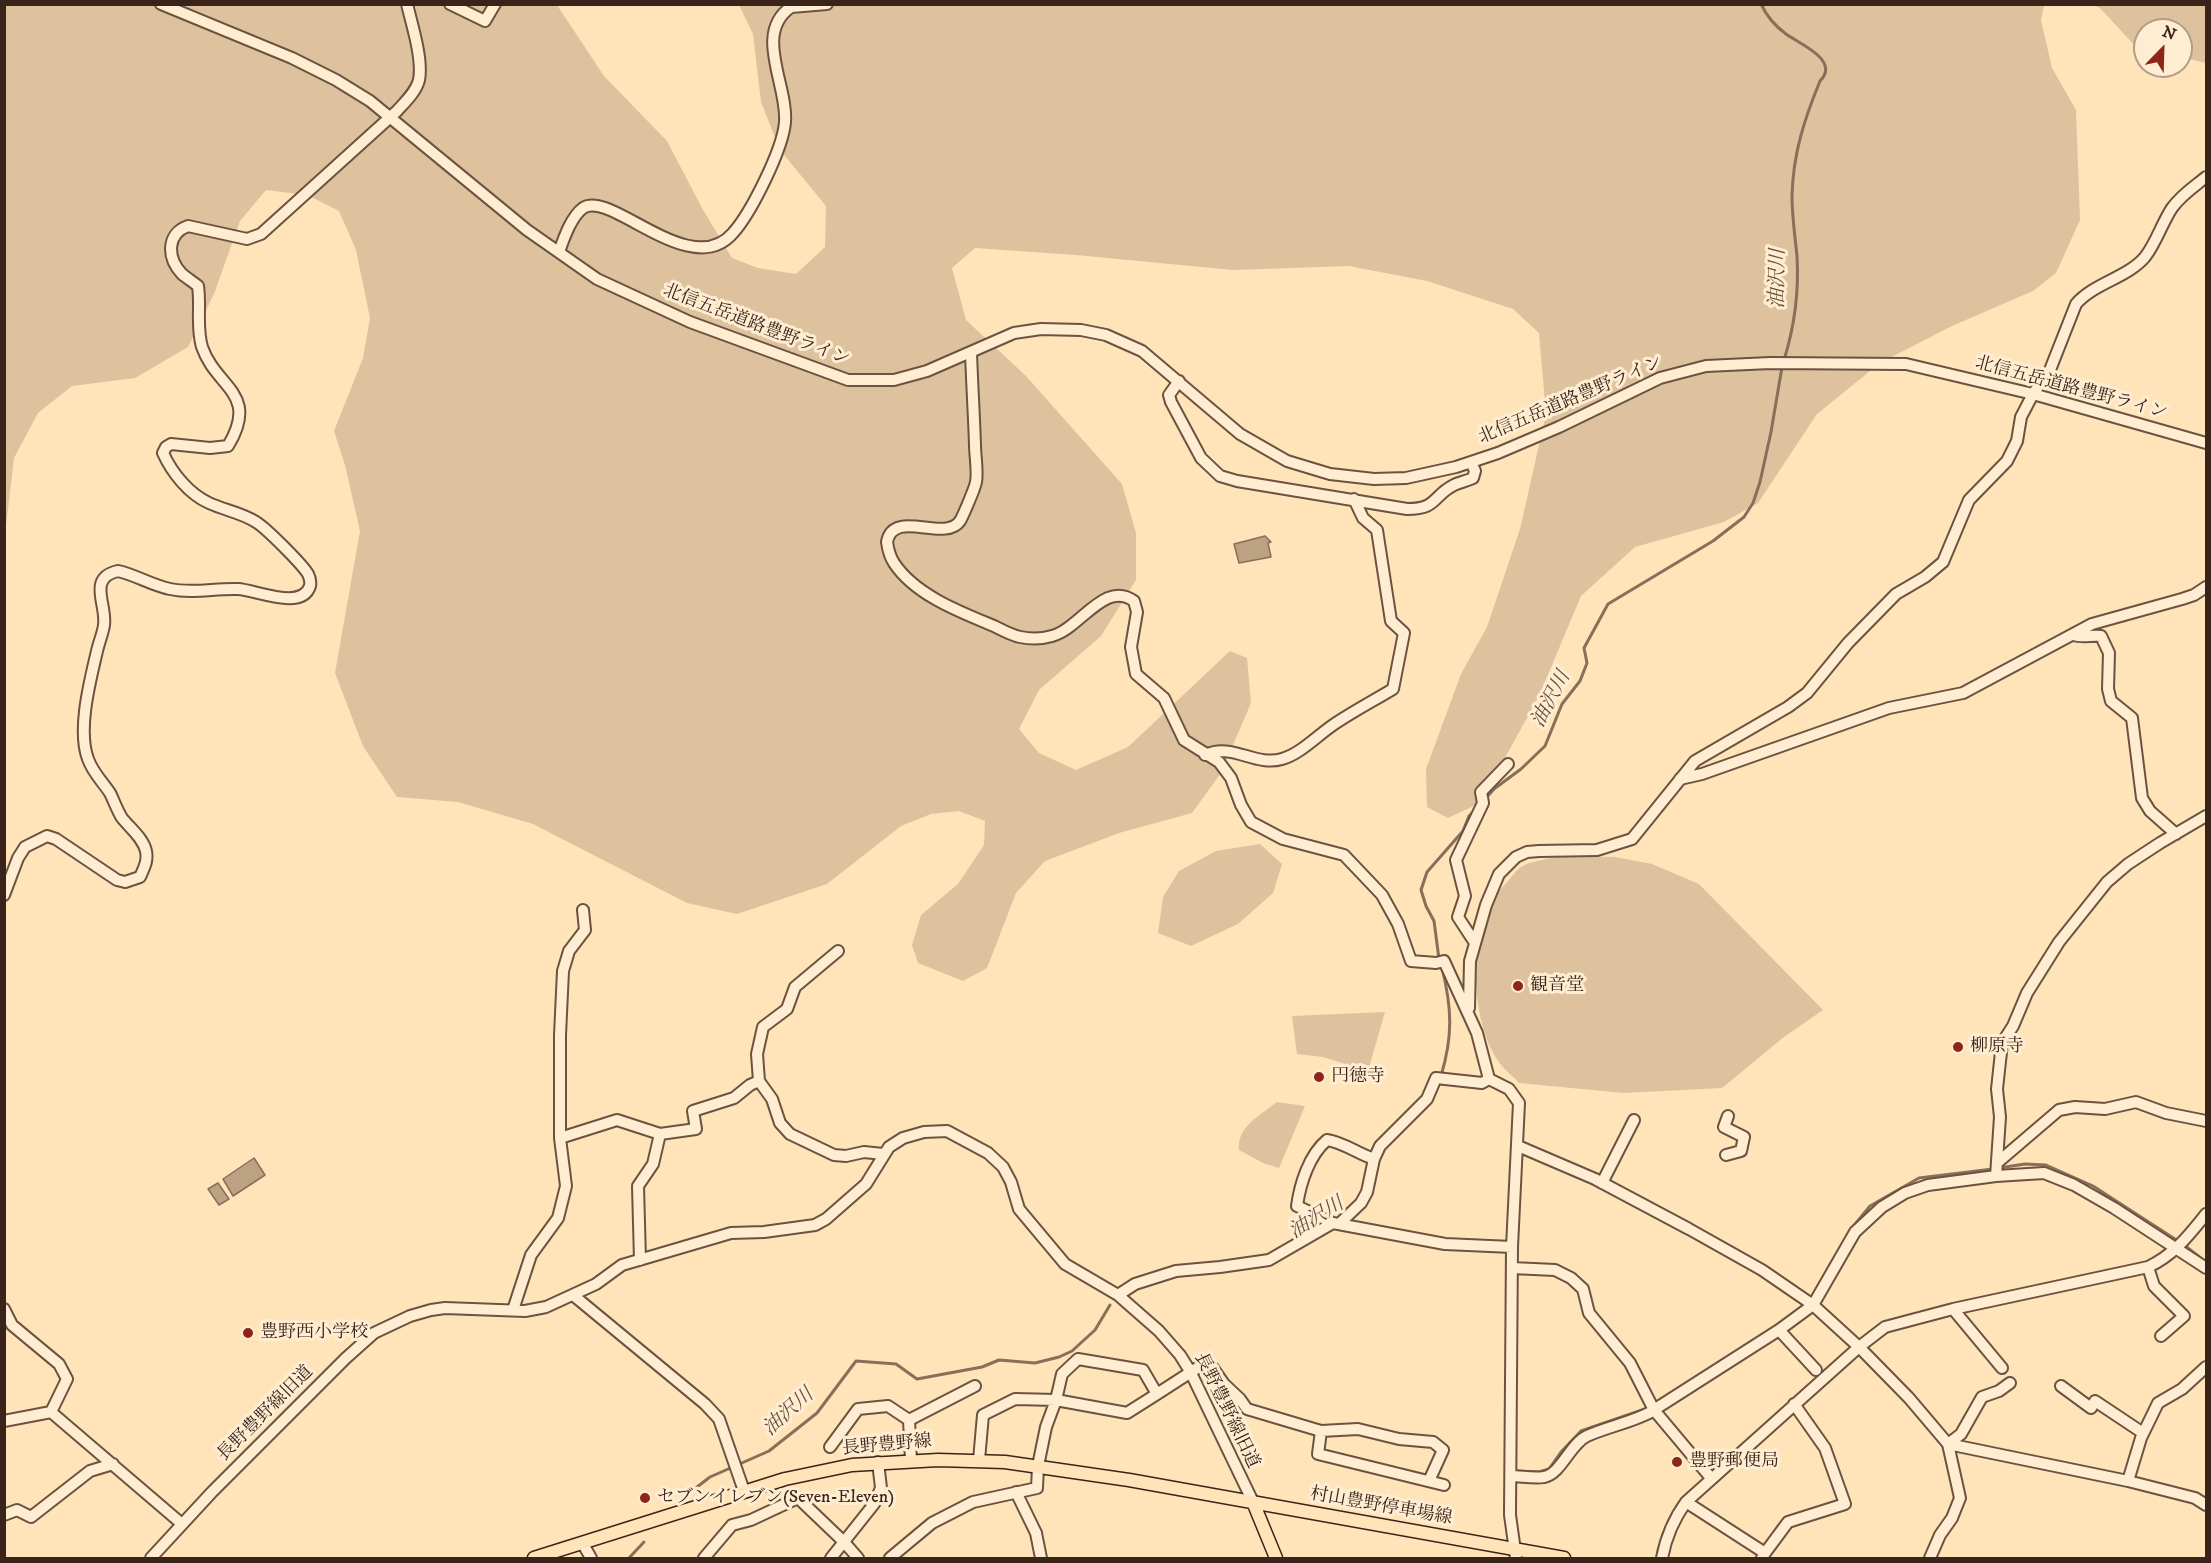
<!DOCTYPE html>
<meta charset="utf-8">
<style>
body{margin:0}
#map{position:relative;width:2211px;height:1563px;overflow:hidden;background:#ffe3b9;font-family:"IM FELL DW Pica",serif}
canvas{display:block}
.frame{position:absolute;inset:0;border:6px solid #3a2319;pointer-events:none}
.north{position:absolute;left:2133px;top:18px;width:60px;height:60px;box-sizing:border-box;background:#ffedd2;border:2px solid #b09c88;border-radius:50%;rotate:23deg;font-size:16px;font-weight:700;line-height:24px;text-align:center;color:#3a2319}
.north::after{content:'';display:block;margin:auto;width:21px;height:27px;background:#8f2418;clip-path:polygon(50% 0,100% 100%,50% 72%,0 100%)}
</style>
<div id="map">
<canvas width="2211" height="1563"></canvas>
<div class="frame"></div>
<div class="north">N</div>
</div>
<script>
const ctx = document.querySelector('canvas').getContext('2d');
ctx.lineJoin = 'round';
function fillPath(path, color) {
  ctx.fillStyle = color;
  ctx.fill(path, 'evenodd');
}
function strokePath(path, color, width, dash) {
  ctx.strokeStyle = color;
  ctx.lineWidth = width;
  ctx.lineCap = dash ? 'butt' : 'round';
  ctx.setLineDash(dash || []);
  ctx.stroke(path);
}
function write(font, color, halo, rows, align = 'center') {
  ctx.font = font + ' "IM FELL DW Pica","Noto Serif JP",serif';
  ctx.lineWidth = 6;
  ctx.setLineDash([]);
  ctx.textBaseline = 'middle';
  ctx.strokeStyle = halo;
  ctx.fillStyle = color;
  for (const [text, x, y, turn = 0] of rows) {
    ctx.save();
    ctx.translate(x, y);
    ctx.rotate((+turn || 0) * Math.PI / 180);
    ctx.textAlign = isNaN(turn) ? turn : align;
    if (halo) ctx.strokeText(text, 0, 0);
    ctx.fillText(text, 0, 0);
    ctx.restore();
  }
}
const green = new Path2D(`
 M5 5H557L604 76 667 141 702 208 732 258 758 268 796 274 825 247 826 206 780 150 761 102 753 34 739 5H2044L2041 20 2052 68 2076 110 2080 220 2056 273 2033 291 1952 326 1880 363 1817 414 1758 503 1724 522 1635 547 1581 596 1539 696 1480 803 1448 818 1427 807 1426 769 1461 674 1487 627 1520 529 1546 414 1539 333 1513 309 1427 281 1349 266 1233 270 1076 255 975 248 952 268 966 320 1026 376 1122 484 1136 533V580L1101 636 1039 690 1019 729 1039 753 1076 770 1128 747 1230 651 1247 658 1251 703 1221 773 1192 813 1119 833 1045 861 1016 893 987 968 963 981 918 963 912 945 921 915 958 884 984 845 985 821 959 811 931 814 901 826 827 884 737 914 687 903 533 824 458 802 397 797 363 746 335 673 360 531 345 465 334 431 363 358 370 318 356 250 339 211 307 195 266 190 240 221 214 294 188 347 135 378 72 386 38 413 14 458 5 535Z
 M2092 5H2206V63L2181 57V30H2145V49L2136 47 2100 8Z
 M1260 844 1282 864 1273 893 1238 924 1191 946 1158 933 1163 897 1179 871 1216 851Z
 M1557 856 1615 857 1652 864 1699 884 1823 1010 1784 1037 1722 1088 1624 1093 1519 1083C1512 1075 1502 1068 1497 1059 1467 1012 1469 921 1508 881 1512 877 1516 870 1521 867 1530 861 1546 860 1557 856Z
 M1385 1012 1368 1071 1323 1057 1297 1054 1292 1016Z
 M1277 1102 1305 1106 1279 1168 1263 1163 1239 1150C1237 1126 1260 1116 1277 1102Z`);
const water = new Path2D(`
 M1265 536 1271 542 1268 543 1271 557 1239 563 1234 544Z
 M254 1158 265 1175 233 1196 223 1179Z
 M218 1183 229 1199 219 1205 208 1189Z`);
const stream = new Path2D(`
 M1761 4C1767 17 1775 26 1786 34 1798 43 1841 60 1820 81 1804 120 1793 154 1792 196 1792 217 1795 236 1797 256 1799 290 1794 328 1784 360
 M1486 798 1494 789 1521 769 1545 746 1562 704 1580 681 1587 663 1584 648 1608 604 1713 541 1744 517 1753 503 1760 482 1771 432 1782 367
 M1439 959 1434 921 1426 906 1421 890 1427 872 1463 831 1469 816 1475 810
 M1441 1076C1453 1036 1452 1008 1442 968
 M1999 1168 2025 1164 2046 1165 2093 1186 2178 1241
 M1852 1228 1870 1206 1919 1178 1993 1169
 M2184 1245 2206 1262
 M1294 1251 1312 1241
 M1515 1471 1539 1472 1549 1469 1561 1452 1581 1431 1648 1408
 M697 1487 710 1477 769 1451 817 1413 856 1361 896 1364 917 1379 982 1367 999 1360 1035 1363 1059 1357 1072 1351 1095 1330 1110 1305
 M629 1558 644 1542`);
const minor = new Path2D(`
 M161 4 292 58 336 80 370 101 527 230 597 279 690 322 848 380H894L927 371 1014 333 1041 329 1081 330 1106 335 1142 351 1240 434 1287 461 1330 474 1374 479 1406 478 1456 467 1498 453 1559 427 1660 378 1706 366 1770 363 1906 364 2033 394 2206 443
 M450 4 485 21 495 4
 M559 252C564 238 571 217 583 208 610 189 691 282 733 233 751 213 783 149 785 122 788 85 753 33 791 7L827 4
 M971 352C972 383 974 414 975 445 975 456 978 471 976 482 975 488 963 516 960 521 945 543 893 508 887 542 888 549 890 557 894 563 915 595 960 612 994 626 1002 630 1011 635 1020 637 1030 639 1042 639 1052 636 1081 628 1104 580 1134 601L1137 612 1131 647 1136 674 1164 698 1184 740 1219 762 1231 778 1241 805 1251 822 1283 839 1344 855 1382 895 1398 924 1411 961 1436 963 1444 961 1477 1033 1489 1079 1509 1089 1519 1103 1512 1247 1510 1515 1516 1558
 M1179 381 1169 395 1171 402 1201 458 1220 476 1237 481 1407 509C1438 509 1432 496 1454 485 1460 482 1467 481 1473 478L1475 471 1471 462
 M2074 635C2082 638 2091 635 2101 636L2109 653 2108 689 2111 701 2132 718 2142 798 2150 811 2176 834
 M1205 755C1232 742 1255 767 1282 759 1300 754 1317 736 1333 725 1352 712 1373 701 1393 689L1404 633 1391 621 1377 530 1363 518 1354 499
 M1680 779 1702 774 1889 708 1963 693 2092 624 2182 599 2194 595 2206 587
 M4 895 18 858 25 847 47 836 56 839 117 880 125 882 140 877C144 868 148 861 146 851 143 838 130 828 122 818 117 810 114 801 110 793 102 781 93 773 88 759 77 730 90 681 97 651 99 642 103 633 104 625 107 604 87 578 118 571 136 575 151 585 170 589 193 594 215 588 238 589 256 590 302 611 310 586 311 581 310 578 308 574 302 564 266 528 256 522 242 513 224 510 209 503 189 494 172 473 163 453L166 447 171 444 210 448 228 446C260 393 216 388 202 347 196 327 201 306 198 286 193 282 187 278 182 274 167 258 166 234 188 226L247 239 261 234 397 111C405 102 416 92 419 80 423 59 412 25 407 4
 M1475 943 1458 917 1465 896 1456 860 1483 803 1481 792 1508 764
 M1469 1008 1470 961 1486 905 1499 874 1516 857 1527 852 1539 851 1597 850 1632 839 1695 761 1788 707 1807 693 1848 643 1896 594 1925 577 1943 562 1969 500 2007 461 2017 441 2021 417 2033 394 2050 370 2076 304C2094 283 2127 278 2145 257 2156 243 2162 223 2172 208 2181 195 2195 186 2206 177
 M759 1081 757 1054 763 1027 787 1009 795 987 838 951
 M560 1138 617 1120 660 1134 696 1129 693 1111 734 1098 750 1085 759 1081 772 1099 780 1123 790 1134 834 1155 846 1156 864 1152 883 1154
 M1518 1146 1595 1179 1689 1229 1762 1270 1813 1305 1859 1347 1909 1398 1948 1444 2128 1481 2195 1498 2206 1505
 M1726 1155 1741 1151 1744 1137 1724 1127 1728 1116
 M1997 1163 2059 1110 2075 1107 2105 1109 2136 1102 2166 1113 2206 1121
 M1996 1176 2000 1117 1997 1089 2002 1043 2013 1026 2027 993 2059 942 2107 882 2128 864 2160 843 2206 816
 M1602 1183 1634 1120
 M1333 1223 1297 1206C1300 1184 1309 1155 1327 1140 1343 1142 1358 1154 1374 1159
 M1339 1224 1361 1203 1367 1192 1374 1159 1380 1146 1427 1099 1436 1078 1482 1083 1489 1079
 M640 1260 638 1186 653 1164 660 1134
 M2148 1267 2154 1286 2184 1316 2161 1336
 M1512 1268 1555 1270 1571 1278 1583 1289 1589 1313 1630 1363 1654 1410 1711 1478
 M573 1295 705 1404 719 1419 744 1491
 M1118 1295 1135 1284 1176 1271 1220 1267 1269 1260 1333 1223 1445 1244 1512 1247
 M4 1309 12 1325 59 1364 67 1379 51 1412
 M1953 1309 2002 1368
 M513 1310 531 1255 558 1218 566 1186 560 1138V1035L563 971 569 951 585 930 583 910
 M1779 1330 1816 1370
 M2061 1386 2091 1408 2095 1401 2143 1433
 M4 1421 51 1412 182 1524
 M1321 1431 1318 1454 1444 1485
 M830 1447 858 1409 888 1406 909 1420
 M911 1460 909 1420 975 1386
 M979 1460 983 1415 1015 1399 1056 1400 1127 1413 1157 1394
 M1511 1476C1521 1476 1534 1479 1544 1477 1561 1474 1570 1444 1587 1436 1607 1427 1629 1423 1649 1413L1779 1330 1813 1305 1855 1232 1882 1207 1905 1193 1928 1185 1996 1176 2044 1173 2074 1185 2114 1208 2206 1268
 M2128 1481 2141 1438 2158 1403 2182 1389 2206 1367
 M1016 1492 1036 1533 1041 1558
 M1686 1502 1765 1553 1762 1558
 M4 1515 17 1510 31 1517 90 1471 113 1464
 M583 1544 591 1558
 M1765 1553 1788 1522 1845 1504 1825 1448 1794 1404
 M151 1558 212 1492 346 1358 374 1333 410 1316 431 1310 445 1308 525 1311 546 1307 596 1284 622 1265 731 1233 764 1232 815 1225 826 1219 866 1184 889 1147 903 1138 924 1132 947 1131 988 1153 1003 1167 1011 1182 1019 1209 1065 1264 1118 1295 1159 1331 1180 1355 1190 1371 1253 1502
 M704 1558 732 1525 751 1520 798 1498 844 1542 858 1558
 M831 1558 874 1504 881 1488 878 1462
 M890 1558 932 1523 973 1502 1037 1488 1038 1466 1046 1427 1056 1400 1062 1374 1078 1359 1143 1370 1157 1394 1208 1361 1224 1384 1240 1399 1247 1409 1321 1431 1358 1429 1399 1439 1433 1442 1443 1450 1429 1481
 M1662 1558C1666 1537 1673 1520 1686 1502L1859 1347 1885 1327 1953 1309 2148 1267C2174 1255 2189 1235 2206 1214
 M1930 1558 1940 1535 1952 1518 1960 1498 1948 1444 1961 1434 1982 1397 1999 1391 2010 1383`);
const major = new Path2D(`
 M1253 1502 1276 1558
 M534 1558 785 1479 852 1465 938 1460 1005 1462 1129 1480 1564 1558`);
const markers = [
 [1518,986,6,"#8f2418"],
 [1958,1047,6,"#8f2418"],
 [1319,1077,6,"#8f2418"],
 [248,1333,6,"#8f2418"],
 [1677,1462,6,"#8f2418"],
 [645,1498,6,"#8f2418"]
];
const streetNames = [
 ["北信五岳道路豊野ライン",756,326,21],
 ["北信五岳道路豊野ライン",2071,389,15],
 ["北信五岳道路豊野ライン",1571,401,-23],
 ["長野豊野線旧道",1226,1411,64],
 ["長野豊野線旧道",266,1414,-45],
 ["長野豊野線",887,1446,-5],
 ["村山豊野停車場線",1381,1507,10]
];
const poiNames = [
 ["観音堂",1530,986],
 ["柳原寺",1970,1047],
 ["円徳寺",1331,1077],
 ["豊野西小学校",260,1333],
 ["豊野郵便局",1689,1462],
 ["セブンイレブン(Seven-Eleven)",657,1498]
];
const waterNames = [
 ["油沢川",1779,279,-89],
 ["油沢川",1552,700,-62],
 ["油沢川",1317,1219,-32],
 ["油沢川",789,1413,-42]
];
fillPath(green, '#dec29e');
fillPath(water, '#bca283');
strokePath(water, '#886f59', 1.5);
strokePath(stream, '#886f59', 3);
strokePath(minor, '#6b5341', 14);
strokePath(major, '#3a2319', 15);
strokePath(minor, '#ffedd2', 10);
strokePath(major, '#ffe3b9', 12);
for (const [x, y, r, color] of markers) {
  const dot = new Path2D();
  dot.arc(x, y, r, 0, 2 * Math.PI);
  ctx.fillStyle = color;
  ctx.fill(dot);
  strokePath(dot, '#ffedd2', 2);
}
write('18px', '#3a2319', '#ffedd2', streetNames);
write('18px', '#3a2319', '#ffedd2', poiNames, 'left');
write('italic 20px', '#684f3e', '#ffedd2', waterNames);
</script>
